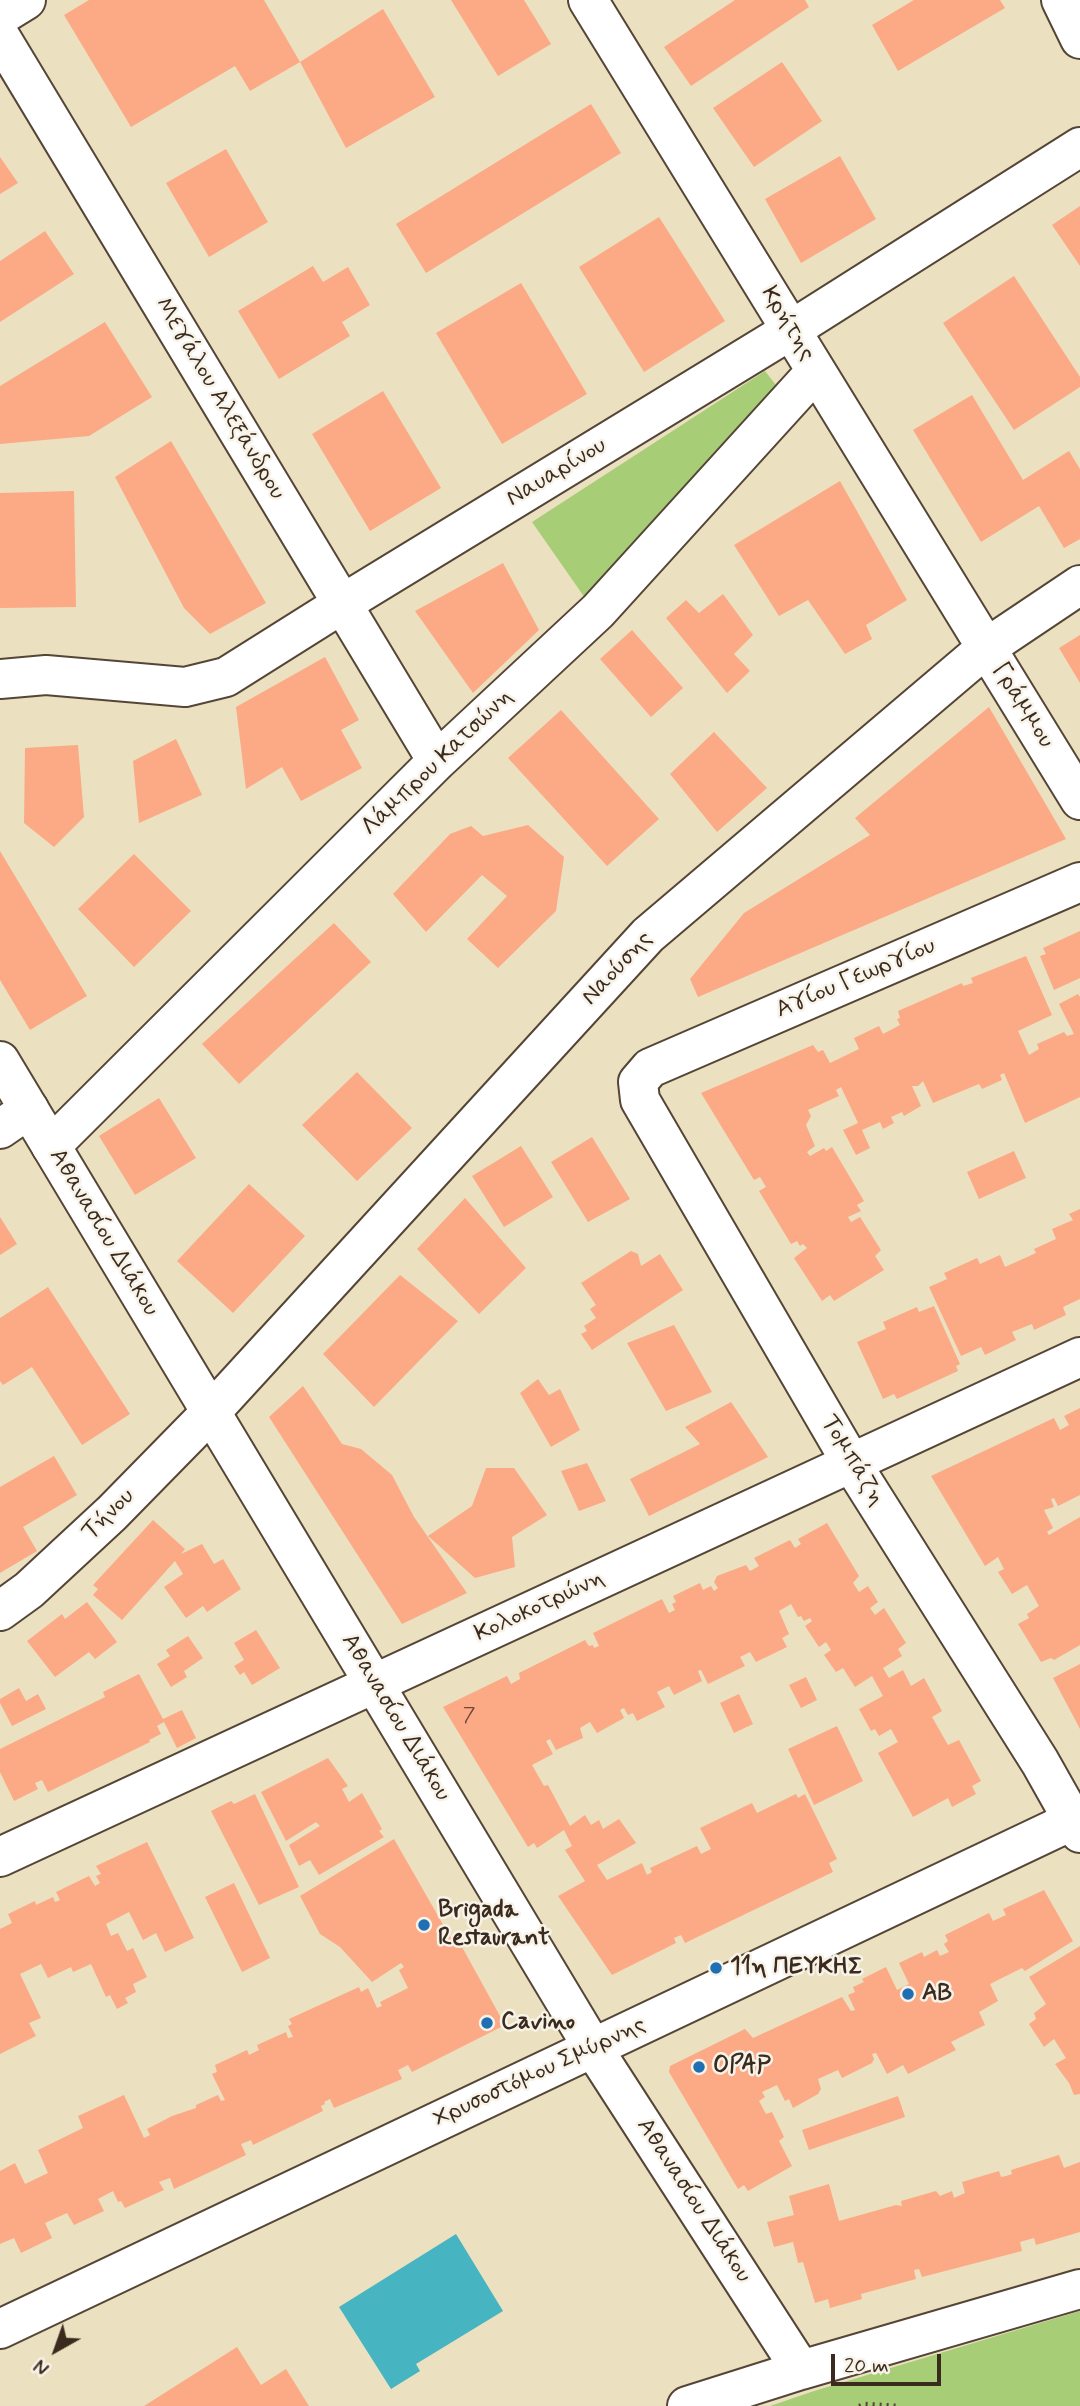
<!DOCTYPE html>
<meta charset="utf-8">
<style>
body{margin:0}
#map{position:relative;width:1080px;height:2406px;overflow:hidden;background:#ebe1c0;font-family:Mynerve,sans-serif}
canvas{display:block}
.north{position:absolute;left:21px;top:2315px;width:70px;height:70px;-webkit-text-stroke:5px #f7f3e8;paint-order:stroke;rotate:220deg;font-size:19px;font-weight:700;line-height:28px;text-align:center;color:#3b2a1e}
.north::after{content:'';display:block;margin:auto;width:24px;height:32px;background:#3b2a1e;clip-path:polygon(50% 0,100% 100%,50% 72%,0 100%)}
.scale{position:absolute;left:831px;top:2354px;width:110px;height:32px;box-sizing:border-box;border:4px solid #3b2a1e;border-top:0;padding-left:9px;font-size:21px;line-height:24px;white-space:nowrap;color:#3b2a1e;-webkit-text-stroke:5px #f7f3e8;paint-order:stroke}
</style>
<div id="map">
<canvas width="1080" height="2406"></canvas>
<div class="north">N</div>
<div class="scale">20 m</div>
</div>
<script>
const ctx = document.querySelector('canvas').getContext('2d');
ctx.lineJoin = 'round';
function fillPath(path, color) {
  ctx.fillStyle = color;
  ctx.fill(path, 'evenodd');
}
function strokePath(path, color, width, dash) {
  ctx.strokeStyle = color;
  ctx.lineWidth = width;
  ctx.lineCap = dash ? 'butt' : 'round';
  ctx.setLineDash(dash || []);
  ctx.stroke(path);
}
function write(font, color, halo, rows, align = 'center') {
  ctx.font = font + ' Mynerve,sans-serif';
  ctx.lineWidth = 5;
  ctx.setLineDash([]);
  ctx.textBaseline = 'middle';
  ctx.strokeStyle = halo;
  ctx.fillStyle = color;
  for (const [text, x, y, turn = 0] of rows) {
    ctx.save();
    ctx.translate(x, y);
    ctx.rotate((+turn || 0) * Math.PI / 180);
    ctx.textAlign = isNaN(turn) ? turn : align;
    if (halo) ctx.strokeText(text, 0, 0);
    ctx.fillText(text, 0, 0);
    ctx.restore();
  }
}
const green = new Path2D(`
 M765 371 776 385 585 598 532 522Z
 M1080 2311V2406H770L814 2391Z`);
const water = new Path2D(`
 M456 2234 503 2311 416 2364 420 2371 391 2389 339 2307Z`);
const building = new Path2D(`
 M89 0H264L300 62 250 91 235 66 131 127 64 15Z
 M451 0H524L551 44 498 76Z
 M735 0H805L809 7 691 86 664 47Z
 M914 0H1000L1005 8 898 71 872 25Z
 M383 9 435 97 346 148 300 62Z
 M782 62 822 121 754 167 713 108Z
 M591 104 621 153 426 273 396 224Z
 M226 149 268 222 209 257 166 183Z
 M840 156 876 219 801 263 765 199Z
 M0 157 18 183 0 194Z
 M1080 206V266L1052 225Z
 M659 217 725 321 644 372 579 267Z
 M45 231 74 274 0 322V261Z
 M313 266 323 282 348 267 370 305 342 322 350 336 279 379 238 311Z
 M1014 276 1080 377V387L1014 430 943 323Z
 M521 283 587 394 502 444 436 333Z
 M105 322 152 397 89 436 0 444V386Z
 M383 391 441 488 370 531 312 434Z
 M972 395 1023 480 1069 451 1080 469V539L1064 548 1039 506 981 542 913 430Z
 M171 441 266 603 210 634 184 608 115 477Z
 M840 481 907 600 866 625 872 639 845 654 808 600 779 616 734 545Z
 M74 491 76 607 0 608V493Z
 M503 563 539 630 473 693 415 611Z
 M723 594 753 635 734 654 750 671 727 693 666 618 686 600 699 613Z
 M632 630 683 688 651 717 600 659Z
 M1080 635V683L1059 648Z
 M325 657 359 720 341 730 362 768 301 801 282 767 246 789 236 707Z
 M989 707 1066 839 698 997 690 979 744 913 870 835 855 818Z
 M561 710 659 819 607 866 508 758Z
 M714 732 767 788 717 832 670 774Z
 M176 739 202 795 139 823 133 761Z
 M78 745 84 817 54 847 24 823 25 748Z
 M528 825 564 857 556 911 498 968 467 939 507 896 482 875 426 932 393 894 450 834 471 826 483 836Z
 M0 851 87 996 30 1030 0 980Z
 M134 854 191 911 134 967 78 909Z
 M334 923 371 962 239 1084 202 1044Z
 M1080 931V978L1054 990 1040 956 1046 954 1043 948Z
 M1026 956 1052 1015 1018 1031 1029 1055 1039 1049 1037 1044 1064 1032 1067 1036 1074 1034 1059 1004 1078 994 1080 997V1097L1025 1123 1004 1073 1000 1075 1002 1080 982 1089 979 1084 933 1103 923 1081 918 1086H912L921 1106 904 1116 902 1112 891 1117 894 1123 883 1129 880 1122 862 1130 870 1148 856 1155 843 1130 858 1123 841 1087 836 1090 839 1096 808 1110 811 1116 806 1125 815 1146 807 1152 810 1156 824 1148 826 1151 832 1147 864 1201 857 1205 861 1211 848 1217 851 1222 860 1217 881 1250 875 1256 884 1270 834 1301 830 1295 822 1301 794 1258 807 1248 803 1244 800 1246 797 1241 791 1244 759 1191 766 1187 760 1177 754 1180 701 1093 813 1045 818 1052 823 1050 830 1063 859 1049 854 1038 879 1026 883 1034 900 1025 897 1019 900 1018 898 1011 962 983 963 986 973 983 971 978Z
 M357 1072 412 1128 357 1181 302 1125Z
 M159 1098 196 1158 135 1195 99 1136Z
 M592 1137 630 1199 588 1222 551 1162Z
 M521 1146 553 1197 504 1227 472 1176Z
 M1014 1151 1026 1178 979 1199 967 1172Z
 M249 1184 305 1236 233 1313 177 1261Z
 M465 1198 526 1268 479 1314 417 1249Z
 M1080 1209V1299L1063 1307 1066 1315 1034 1330 1032 1324 1012 1332 1016 1340 985 1355 981 1347 961 1356 929 1287 947 1279 944 1273 977 1258 980 1264 1000 1255 1005 1267 1036 1253 1034 1249 1056 1239 1052 1229 1073 1220 1069 1214Z
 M0 1217 17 1244 0 1255Z
 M631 1251 638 1254 641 1266 660 1254 683 1290 592 1350 581 1334 587 1331 584 1326 596 1318 590 1309 596 1305 581 1283Z
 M400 1275 458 1321 374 1407 323 1354Z
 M48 1287 130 1414 82 1445 32 1367 3 1385 0 1381V1318Z
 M934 1306 960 1364 956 1366 958 1371 897 1399 894 1394 883 1399 857 1342 886 1329 883 1322 917 1307 919 1312Z
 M674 1325 712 1392 666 1411 627 1343Z
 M538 1379 549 1395 560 1389 580 1430 551 1447 520 1393Z
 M303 1386 342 1444 361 1449 392 1475 414 1517 467 1593 402 1624 269 1417Z
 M731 1402 768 1457 649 1516 630 1479 700 1444 685 1427Z
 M1080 1408V1495L1058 1506 1054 1498 1051 1499 1054 1507 1044 1510 1053 1528 1047 1532 1049 1535 1080 1517V1645L1054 1660 1051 1658 1041 1662 1018 1624 1029 1618 1027 1614 1039 1606 1027 1585 1012 1594 998 1572 1004 1569 998 1557 985 1566 931 1476 1054 1418 1060 1430 1069 1425 1064 1416Z
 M54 1456 77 1495 23 1527 37 1551 0 1573V1487Z
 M587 1463 606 1501 579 1511 561 1471Z
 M486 1468H514L547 1515 512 1537 515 1567 475 1578 428 1536 472 1506Z
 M153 1520 185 1549 181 1554 202 1544 214 1564 223 1559 241 1589 207 1612 203 1606 186 1618 164 1587 183 1574 175 1561 122 1620 93 1595 98 1589 93 1585Z
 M827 1523 859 1576 853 1583 859 1592 868 1586 878 1602 870 1608 875 1615 884 1608 906 1643 898 1649 902 1656 883 1668 889 1678 903 1670 911 1686 924 1678 942 1711 932 1717 948 1745 959 1740 981 1781 972 1786 976 1794 952 1807 948 1798 913 1817 878 1753 898 1742 891 1729 879 1736 875 1729 871 1731 859 1709 883 1696 872 1676 855 1687 843 1668 836 1672 824 1655 831 1650 826 1642 819 1647 805 1626 812 1621 810 1618 804 1621 801 1616 798 1617 791 1604 779 1611 789 1634 782 1638 787 1647 756 1662 750 1652 740 1657 745 1666 708 1684 701 1670 698 1671 702 1681 674 1695 669 1686 657 1692 665 1707 637 1721 633 1713 628 1715 624 1708 620 1710 624 1718 597 1733 590 1722 580 1728 583 1738 556 1750 550 1739 546 1741 553 1754 532 1765 544 1786 548 1785 570 1826 585 1815 591 1825 599 1820 603 1829 619 1819 636 1843 597 1865 607 1880 642 1863 647 1875 652 1872 650 1868 697 1846 701 1854 711 1849 700 1828 752 1803 757 1813 796 1794 798 1798 805 1794 837 1859 829 1863 833 1872 685 1943 681 1935 674 1938 676 1943 612 1975 558 1896 585 1881 565 1850 572 1846 564 1830 537 1848 534 1843 528 1847 443 1707 507 1676 511 1684 520 1679 519 1673 585 1640 589 1646 593 1645 594 1648 599 1646 593 1633 662 1599 669 1613 675 1610 672 1604 676 1602 673 1596 700 1583 703 1590 711 1586 714 1591 718 1588 714 1582 717 1576 746 1565 750 1571 759 1566 754 1558 790 1540 795 1548 801 1544 798 1539Z
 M87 1602 117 1642 95 1659 89 1652 55 1677 27 1641 62 1614 65 1619Z
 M256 1630 280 1668 252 1685 244 1672 240 1675 234 1666 244 1660 234 1643Z
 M188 1636 203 1658 184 1671 187 1677 171 1687 157 1664 170 1656 166 1650Z
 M1080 1664V1729L1053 1678Z
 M139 1674 163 1719 182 1710 196 1738 177 1748 164 1722 157 1726 161 1734 149 1740 150 1742 48 1792 42 1780 35 1783 38 1789 14 1801 0 1772V1749L105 1697 103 1692Z
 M806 1677 817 1700 801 1708 789 1685Z
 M19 1688 26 1701 38 1694 46 1709 12 1726 0 1703V1699Z
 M739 1694 753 1724 734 1733 720 1703Z
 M837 1726 863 1781 814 1805 788 1749Z
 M328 1758 348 1786 342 1789 349 1802 362 1793 382 1829 379 1831 384 1837 319 1875 310 1860 299 1866 289 1845 320 1826 316 1822 286 1841 261 1792Z
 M255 1794 299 1887 259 1905 211 1811 231 1801 234 1804Z
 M394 1839 449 1935 452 1939 456 1936 505 2025 412 2072 408 2065 398 2070 402 2079 334 2108 330 2099 324 2102 325 2104 321 2106 323 2111 253 2145 251 2140 241 2144 246 2155 174 2189 170 2178 159 2182 164 2190 125 2208 121 2201 118 2202 113 2191 98 2199 104 2211 74 2225 67 2213 45 2223 52 2238 21 2253 14 2238 0 2244V2171L15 2163 25 2184 48 2173 38 2150 83 2128 78 2116 124 2095 144 2138 150 2135 147 2129 172 2116 196 2108V2105L218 2095 221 2101 225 2100 212 2074 217 2072 215 2065 247 2050 249 2055 259 2050 257 2045 286 2032 288 2038 293 2037 288 2026 292 2024 289 2019 359 1987 361 1992 368 1988 377 2008 382 2006 380 2002 408 1988 399 1970 404 1967 401 1963 372 1982 340 1947 320 1934 300 1896Z
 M147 1842 194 1938 165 1952 156 1933 143 1940 129 1912 106 1924 111 1936 118 1933 127 1951 133 1948 147 1977 133 1984 136 1992 125 1998 128 2003 117 2009 110 1995 106 1997 91 1964 73 1972 71 1967 48 1978 41 1964 20 1974 41 2018 29 2023 36 2036 0 2054V1929L12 1923 8 1914 35 1901 36 1905 53 1897 55 1902 60 1900 56 1892 89 1876 95 1886 100 1883 96 1876 101 1874 96 1866Z
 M234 1883 270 1958 242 1972 205 1897Z
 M1044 1890 1073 1941 1025 1971 1022 1968 990 1984 998 2001 979 2012 985 2025 951 2042 956 2050 908 2074 903 2065 887 2074 876 2053 872 2054 874 2059 872 2063 842 2078 838 2070 818 2079 821 2089 818 2094 793 2108 789 2099 785 2101 777 2085 762 2092 765 2097 759 2101 766 2114 772 2112 784 2137 779 2141 792 2166 748 2191 744 2185 738 2189 669 2072 670 2066 745 2029 753 2038 842 1997 851 2011 855 2010 848 1995 855 1992 853 1987 864 1982 862 1979 886 1967 897 1990 909 1984 899 1963 922 1952 924 1957 937 1950 940 1956 949 1952 944 1944 948 1941 945 1935 989 1913 993 1921 1006 1915 1003 1909Z
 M1080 1946V2094L1074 2095 1069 2083 1055 2064 1066 2058 1054 2039 1044 2047 1029 2024 1036 2019 1034 2013 1046 2004 1029 1977Z
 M898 2096 905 2117 809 2150 802 2130Z
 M1059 2155 1064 2168 1080 2162V2232L1036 2245 1034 2238 1020 2242 1022 2251 922 2277 919 2269 914 2270 916 2279 861 2294 862 2299 830 2308 828 2299 815 2303 803 2262 798 2263 793 2242 774 2247 767 2222 794 2215 789 2196 829 2184 839 2221 896 2205 902 2206 901 2201 936 2191 940 2196 952 2191 954 2198 965 2193 962 2182 999 2171 1001 2177 1006 2176 1012 2174 1011 2170Z
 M237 2347 261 2385 286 2369 309 2406H144Z`);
const path = new Path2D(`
 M859 2406 864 2404 900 2406`);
const minor = new Path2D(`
 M588 0 1080 800
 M1061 0 1080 39
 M0 16 26 0
 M0 36 437 761
 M0 679 46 675 185 687 226 677 342 604 791 330 1080 147
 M1080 882 650 1068 638 1082 640 1100 852 1464 1040 1762 1080 1833
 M0 1129 29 1109
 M51 1146 437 761 598 611 816 371
 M0 1611 29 1590 112 1513 211 1412 648 935 986 648 1080 585
 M0 1857 1080 1357`);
const tertiary = new Path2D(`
 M0 1061 593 2048 801 2370
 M0 2329 1080 1817
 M687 2406 801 2370 1080 2289`);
const markers = [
 [424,1925,7,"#1f6fb2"],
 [716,1968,7,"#1f6fb2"],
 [908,1994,7,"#1f6fb2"],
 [487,2023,7,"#1f6fb2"],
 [699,2067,7,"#1f6fb2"]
];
const numberNames = [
 ["7",469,1717]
];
const streetNames = [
 ["Κρήτης",787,324,59],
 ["Μεγάλου Αλεξάνδρου",219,399,59],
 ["Ναυαρίνου",557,473,-31],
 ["Γράμμου",1022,706,58],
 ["Λάμπρου Κατσώνη",438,763,-44],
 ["Ναούσης",618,969,-47],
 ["Αγίου Γεωργίου",856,979,-23],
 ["Αθανασίου Διάκου",103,1233,59],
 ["Τομπάζη",852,1461,59],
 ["Τήνου",109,1515,-44],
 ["Κολοκοτρώνη",540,1607,-25],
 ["Αθανασίου Διάκου",395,1718,59],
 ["Χρυσοστόμου Σμύρνης",540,2073,-25],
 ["Αθανασίου Διάκου",693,2201,57]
];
const poiNames = [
 ["Brigada",438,1911],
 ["Restaurant",438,1939],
 ["11η ΠΕΥΚΗΣ",730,1968],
 ["ΑΒ",922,1994],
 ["Cavino",501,2023],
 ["OPAP",713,2067]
];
fillPath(green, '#a8cd77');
fillPath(water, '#46b4c1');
fillPath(building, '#fca986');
strokePath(minor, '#554536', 42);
strokePath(tertiary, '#554536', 42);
strokePath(path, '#554536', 4.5, [2, 5]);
strokePath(minor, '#fff', 38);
strokePath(tertiary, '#fff', 38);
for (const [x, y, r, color] of markers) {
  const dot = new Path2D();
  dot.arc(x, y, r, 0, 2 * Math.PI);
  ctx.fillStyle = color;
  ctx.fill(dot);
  strokePath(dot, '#f7f3e8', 2.5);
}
write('21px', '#6b4a38', null, numberNames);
write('24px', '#3b2a1e', '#f7f3e8', streetNames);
write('bold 24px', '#3b2a1e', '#f7f3e8', poiNames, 'left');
</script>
